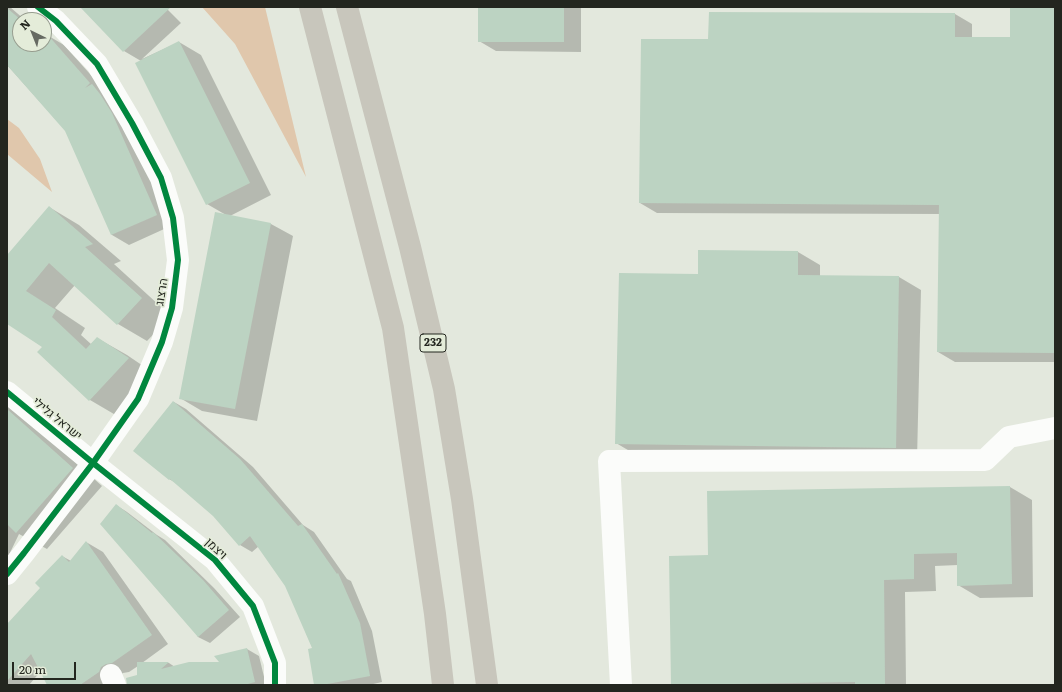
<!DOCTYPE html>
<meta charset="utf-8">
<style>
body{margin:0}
#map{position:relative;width:1062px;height:692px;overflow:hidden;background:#e3e8dd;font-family:Literata,serif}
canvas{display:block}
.frame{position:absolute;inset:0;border:8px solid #23261f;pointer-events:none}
.north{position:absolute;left:12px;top:12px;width:40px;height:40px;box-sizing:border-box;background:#e4ecd9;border:1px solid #979d8f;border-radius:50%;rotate:317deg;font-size:11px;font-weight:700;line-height:16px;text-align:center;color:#23261f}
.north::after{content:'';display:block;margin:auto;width:14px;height:18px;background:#666a62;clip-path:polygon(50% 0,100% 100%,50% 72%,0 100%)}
.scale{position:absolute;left:12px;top:662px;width:64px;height:18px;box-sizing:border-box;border:2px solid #23261f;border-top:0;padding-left:5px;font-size:12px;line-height:14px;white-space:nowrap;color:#23261f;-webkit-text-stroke:3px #e4ecd9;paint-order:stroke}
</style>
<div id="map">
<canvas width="1062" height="692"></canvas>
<div class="frame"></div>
<div class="north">N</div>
<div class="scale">20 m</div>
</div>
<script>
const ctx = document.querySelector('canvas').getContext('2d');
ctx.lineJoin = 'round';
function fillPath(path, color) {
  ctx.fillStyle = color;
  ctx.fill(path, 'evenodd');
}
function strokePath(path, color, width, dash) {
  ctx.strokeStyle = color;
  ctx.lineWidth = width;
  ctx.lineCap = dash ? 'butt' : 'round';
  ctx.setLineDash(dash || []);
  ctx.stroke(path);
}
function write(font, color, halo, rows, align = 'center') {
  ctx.font = font + ' Literata,Heebo,serif';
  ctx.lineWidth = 3.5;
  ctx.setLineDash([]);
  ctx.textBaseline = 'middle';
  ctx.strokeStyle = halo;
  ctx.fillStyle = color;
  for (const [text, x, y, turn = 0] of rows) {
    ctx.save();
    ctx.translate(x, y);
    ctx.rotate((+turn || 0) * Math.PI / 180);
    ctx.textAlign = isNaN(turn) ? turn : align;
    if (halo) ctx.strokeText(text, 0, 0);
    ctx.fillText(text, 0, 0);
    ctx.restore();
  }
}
const green = new Path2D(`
 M202 7H265L306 177 235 44Z
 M7 119 19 128 40 159 52 192 7 154Z`);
const shadow = new Path2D(`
 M7 7H10L25 20H20V44H44V36L45 37 47 35 64 45 107 93 173 225 129 245 112 235 66 131 7 65Z
 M81 7H165L181 23 142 59 179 42 201 55 271 195 230 216 271 224 293 236 257 421 202 411 180 398 226 215 207 204 141 61 124 51Z
 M479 7H581V52L496 51 479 41Z
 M1011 7H1055V362H955L938 352 940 214 657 213 640 203 709 40 955 14 972 24V38H1011Z
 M49 207 79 225 121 261 114 264 171 316 147 341 118 324 75 285 55 308 85 328 81 335 91 344 97 338 127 355 158 376 119 417 90 400 43 347 7 323V257Z
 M798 252 820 265V276L899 277 921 290 917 460 638 456 616 443 699 275Z
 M7 401 102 486 47 549 19 534 7 559Z
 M174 402 186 409 253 467 303 525 314 532 347 579 351 581 372 631 382 682 369 685H315L313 649 286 586 259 546 252 552 240 545 214 515 176 483 169 479Z
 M1010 487 1032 500 1033 597 980 598 958 585V565L935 566 936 591 905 592 906 685H672L670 557 709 556 708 492Z
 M116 505 127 512 157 535 165 540 214 588 240 617 210 643 198 637Z
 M86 542 103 552 168 644 142 663H169L175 667 221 663 247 649 259 656 266 685H138V666L129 672 123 673 118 677 111 685H48L41 671 29 685H7V626L42 588 62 556 71 561Z`);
const building = new Path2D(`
 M80 7H171L123 52Z
 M478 7H564V42H478Z
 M1010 7H1055V353L937 352 939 205 639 203 641 39H708L709 12 955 13V37H1010Z
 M7 8 21 20H20V44H44V36L47 34 90 83 85 88 92 84 100 94 112 113 157 215 111 235 65 131 7 65Z
 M179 41 250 183 206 205 135 63Z
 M49 206 93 244 85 247 142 298 117 325 49 263 26 291 56 310 52 317 86 349 97 337 129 358 89 401 37 352 42 347 7 324V255Z
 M215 212 271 223 235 409 179 399Z
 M698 250 798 251V275L899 276 896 448 615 444 619 273 698 274Z
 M173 401 240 459 298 526 302 524 337 574 338 573 360 623 370 676 322 685H314L308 649 312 648 285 586 250 536 239 546 213 516 170 479 169 480 133 451Z
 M7 409 73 468 16 533 7 524Z
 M1010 486 1012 584 957 586V553L914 554V579L884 580 885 685H855V682L671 685 669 556 708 555 707 491Z
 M116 504 152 533 153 532 203 580 229 610 198 637 100 524Z
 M86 541 152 635 112 663 106 664 101 667 99 672 80 685H47L31 654 7 681V624L40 588 35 583 62 555 69 562Z
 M247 648 255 682 244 685H127L126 678 137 675V662H169L161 669 189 662H219L214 656Z`);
const minor = new Path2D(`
 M7 392 93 463 215 560 253 606 275 663V685
 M7 574 24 553 93 463 138 399 162 342 172 308 178 260 173 218 161 178 132 123 97 64 56 21 38 7
 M111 675 115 685
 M621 685 609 461 985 460 1009 437 1055 428`);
const major = new Path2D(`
 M310 7 393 328 435 614 443 685
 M347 7 410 247 444 389 462 499 487 685`);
const cycleway = new Path2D(`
 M7 392 93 463 215 560 253 606 275 663V685
 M7 574 24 553 93 463 138 399 162 342 172 308 178 260 173 218 161 178 132 123 97 64 56 21 38 7`);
const shields = [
 [433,343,26]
];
const shieldNames = [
 ["232",433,343]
];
const streetNames = [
 ["הרצוג",162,292,-81],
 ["ישראל גלילי",57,419,39],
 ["ויצמן",216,549,43]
];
fillPath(green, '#e0c7ac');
fillPath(shadow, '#0003');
fillPath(building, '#bcd3c2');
strokePath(minor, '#fbfcfa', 22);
strokePath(major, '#c8c6bc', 22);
strokePath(cycleway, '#00873e', 6);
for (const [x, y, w] of shields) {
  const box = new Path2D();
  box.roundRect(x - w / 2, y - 9, w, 18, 3);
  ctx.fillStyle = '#e4ecd9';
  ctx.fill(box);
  strokePath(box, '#23261f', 1);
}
write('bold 11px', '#23261f', null, shieldNames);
write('12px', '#23261f', '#e4ecd9', streetNames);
</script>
